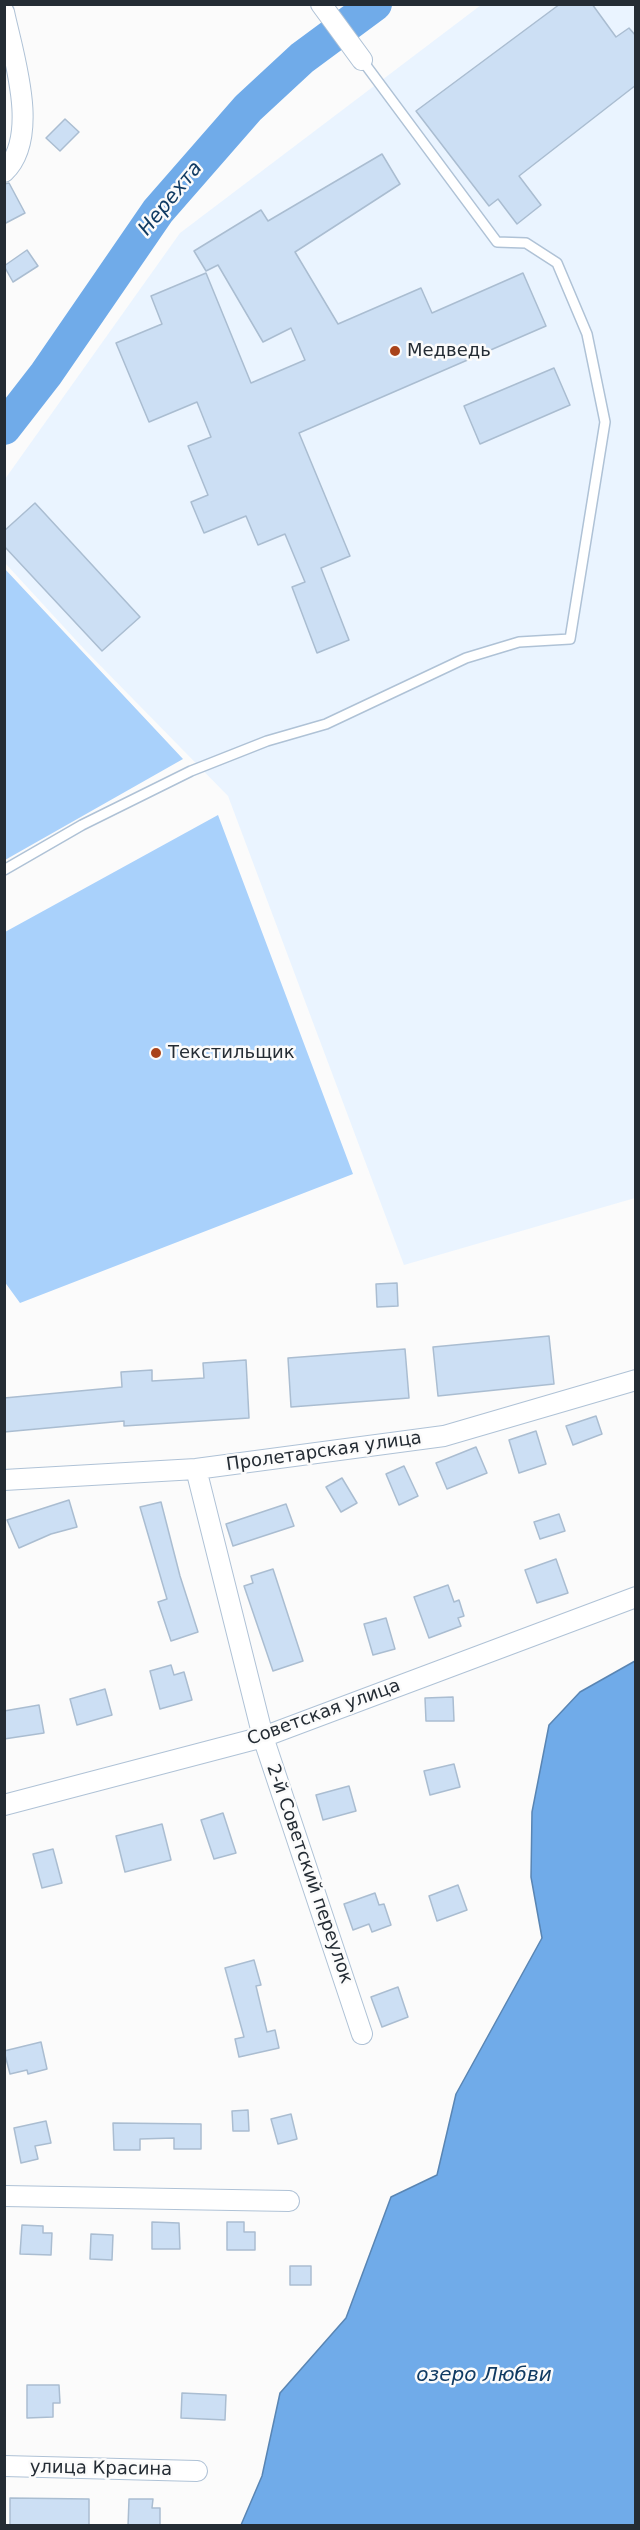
<!DOCTYPE html>
<meta charset="utf-8">
<style>
body{margin:0}
#map{position:relative;width:640px;height:2530px;overflow:hidden;background:#fbfbfb;font-family:"DejaVu Sans",sans-serif}
canvas{display:block}
.frame{position:absolute;inset:0;border:6px solid #242c34;pointer-events:none}
</style>
<div id="map">
<canvas width="640" height="2530"></canvas>
<div class="frame"></div>
</div>
<script>
const ctx = document.querySelector('canvas').getContext('2d');
ctx.lineJoin = 'round';
function fillPath(path, color) {
  ctx.fillStyle = color;
  ctx.fill(path, 'evenodd');
}
function strokePath(path, color, width, dash) {
  ctx.strokeStyle = color;
  ctx.lineWidth = width;
  ctx.lineCap = dash ? 'butt' : 'round';
  ctx.setLineDash(dash || []);
  ctx.stroke(path);
}
function write(font, color, halo, rows, align = 'center') {
  ctx.font = font + ' "DejaVu Sans",sans-serif';
  ctx.lineWidth = 5;
  ctx.setLineDash([]);
  ctx.textBaseline = 'middle';
  ctx.strokeStyle = halo;
  ctx.fillStyle = color;
  for (const [text, x, y, turn = 0] of rows) {
    ctx.save();
    ctx.translate(x, y);
    ctx.rotate((+turn || 0) * Math.PI / 180);
    ctx.textAlign = isNaN(turn) ? turn : align;
    if (halo) ctx.strokeText(text, 0, 0);
    ctx.fillText(text, 0, 0);
    ctx.restore();
  }
}
const built = new Path2D(`
 M481 5H635V1198L404 1265 228 796 85 650 5 563V479L180 233Z`);
const green = new Path2D(`
 M4 568 183 759 5 860H4Z
 M218 815 353 1174 20 1303 4 1281 5 932Z`);
const water = new Path2D(`
 M635 1661V2525H241L262 2476 280 2393 346 2318 391 2197 437 2175 456 2094 542 1938 531 1877 532 1812 549 1725 580 1692Z`);
const river = new Path2D(`
 M4 428 46 374 158 211 248 108 302 58 375 4`);
const building = new Path2D(`
 M560 4H592L616 37 629 28 636 36V85L519 176 541 205 517 224 498 199 489 206 416 111Z
 M65 119 79 132 60 151 46 138Z
 M382 154 400 184 295 252 338 324 421 288 432 313 523 273 546 326 299 433 350 556 321 568 349 640 317 653 292 587 305 582 285 534 258 545 246 516 204 533 191 502 208 495 188 446 211 437 197 402 149 422 116 343 162 324 151 296 206 273 251 383 305 360 291 328 263 342 218 265 206 271 194 251 261 210 268 221Z
 M9 183 25 213 4 224V184Z
 M27 250 38 266 13 282 4 266Z
 M554 368 570 405 480 444 464 406Z
 M35 503 140 617 102 651 4 546V531Z
 M397 1283 398 1306 377 1307 376 1284Z
 M549 1336 554 1384 438 1396 433 1347Z
 M405 1349 409 1398 291 1407 288 1358Z
 M246 1360 249 1418 124 1426V1421L4 1432V1398L122 1387 121 1372 152 1370V1381L204 1378 203 1363Z
 M596 1416 602 1434 573 1445 566 1426Z
 M536 1431 546 1464 519 1473 509 1440Z
 M476 1447 487 1473 447 1489 436 1463Z
 M404 1466 418 1496 399 1505 386 1474Z
 M342 1478 357 1503 341 1512 326 1487Z
 M69 1500 77 1527 51 1534 19 1548 7 1520Z
 M161 1502 180 1576 198 1632 171 1641 158 1602 167 1599 140 1507Z
 M286 1504 294 1526 233 1546 226 1524Z
 M559 1514 565 1531 540 1539 534 1522Z
 M556 1559 568 1593 537 1603 525 1570Z
 M273 1569 303 1661 273 1671 244 1586 253 1583 251 1576Z
 M448 1585 454 1602 459 1600 464 1616 458 1618 461 1626 429 1638 414 1597Z
 M386 1618 395 1649 373 1655 364 1624Z
 M171 1665 174 1675 184 1672 192 1700 160 1709 150 1671Z
 M105 1689 112 1715 77 1725 70 1699Z
 M453 1697 454 1721H426L425 1698Z
 M39 1705 44 1733 4 1739V1711Z
 M454 1764 460 1787 430 1795 424 1771Z
 M349 1786 356 1811 323 1820 316 1795Z
 M223 1813 236 1853 214 1859 201 1820Z
 M162 1824 171 1860 125 1872 116 1836Z
 M53 1849 62 1883 42 1888 33 1854Z
 M458 1885 467 1910 437 1921 429 1896Z
 M375 1893 379 1905 384 1904 391 1925 372 1932 369 1924 353 1930 344 1904Z
 M254 1960 261 1985 256 1986 267 2032 275 2030 279 2048 239 2057 235 2039 244 2037 225 1968Z
 M398 1987 408 2017 382 2027 371 1997Z
 M41 2042 47 2069 28 2074 27 2070 10 2074 4 2051Z
 M248 2110 249 2131H233L232 2111Z
 M291 2114 297 2139 278 2144 271 2119Z
 M46 2121 51 2143 35 2146 38 2159 21 2163 14 2128Z
 M113 2123 201 2124V2149H174V2138L140 2139V2150H114Z
 M152 2222 179 2223 180 2249H152Z
 M227 2222H244V2232H255V2250H227Z
 M22 2225 43 2226V2233H52L51 2255 20 2254Z
 M91 2234 113 2235 112 2260 90 2259Z
 M290 2266H311V2285H290Z
 M27 2385H59L60 2403H53V2417L27 2418Z
 M182 2393 226 2395 225 2420 181 2418Z
 M10 2498 89 2499V2526H10Z
 M129 2499H153L152 2508H160V2526H128Z`);
const lane = new Path2D(`
 M4 870 82 825 191 771 267 741 326 724 466 658 519 642 570 639 605 422 587 334 557 263 526 243 497 242 362 60`);
const street = new Path2D(`
 M321 4 362 60
 M4 12C13 55 41 137 4 172
 M196 1469 263 1737 362 2034
 M4 1480 196 1469 444 1436 636 1380
 M4 1805 263 1737 636 1597
 M4 2196 289 2201
 M4 2466 197 2471`);
const markers = [
 [395,351,6,"#a9431a"],
 [156,1053,6,"#a9431a"]
];
const poiNames = [
 ["Медведь",407,351],
 ["Текстильщик",168,1053]
];
const streetNames = [
 ["Пролетарская улица",324,1452,-8],
 ["Советская улица",324,1713,-20],
 ["2-й Советский переулок",309,1874,71],
 ["улица Красина",101,2469,1]
];
const waterNames = [
 ["Нерехта",171,199,-51],
 ["озеро Любви",484,2376]
];
fillPath(built, '#eaf4ff');
fillPath(green, '#a9d1fb');
fillPath(water, '#70abe9');
strokePath(water, '#5985b3', 1.5);
strokePath(river, '#70abe9', 34);
fillPath(building, '#ccdff4');
strokePath(building, '#aabdd1', 1.5);
strokePath(lane, '#afc2d6', 12);
strokePath(street, '#afc2d6', 22);
strokePath(lane, '#fff', 9);
strokePath(street, '#fff', 20);
for (const [x, y, r, color] of markers) {
  const dot = new Path2D();
  dot.arc(x, y, r, 0, 2 * Math.PI);
  ctx.fillStyle = color;
  ctx.fill(dot);
  strokePath(dot, '#fbfbfb', 2);
}
write('18px', '#242c34', '#fbfbfb', poiNames, 'left');
write('18px', '#242c34', '#fbfbfb', streetNames);
write('italic 20px', '#103b63', '#fbfbfb', waterNames);
</script>
